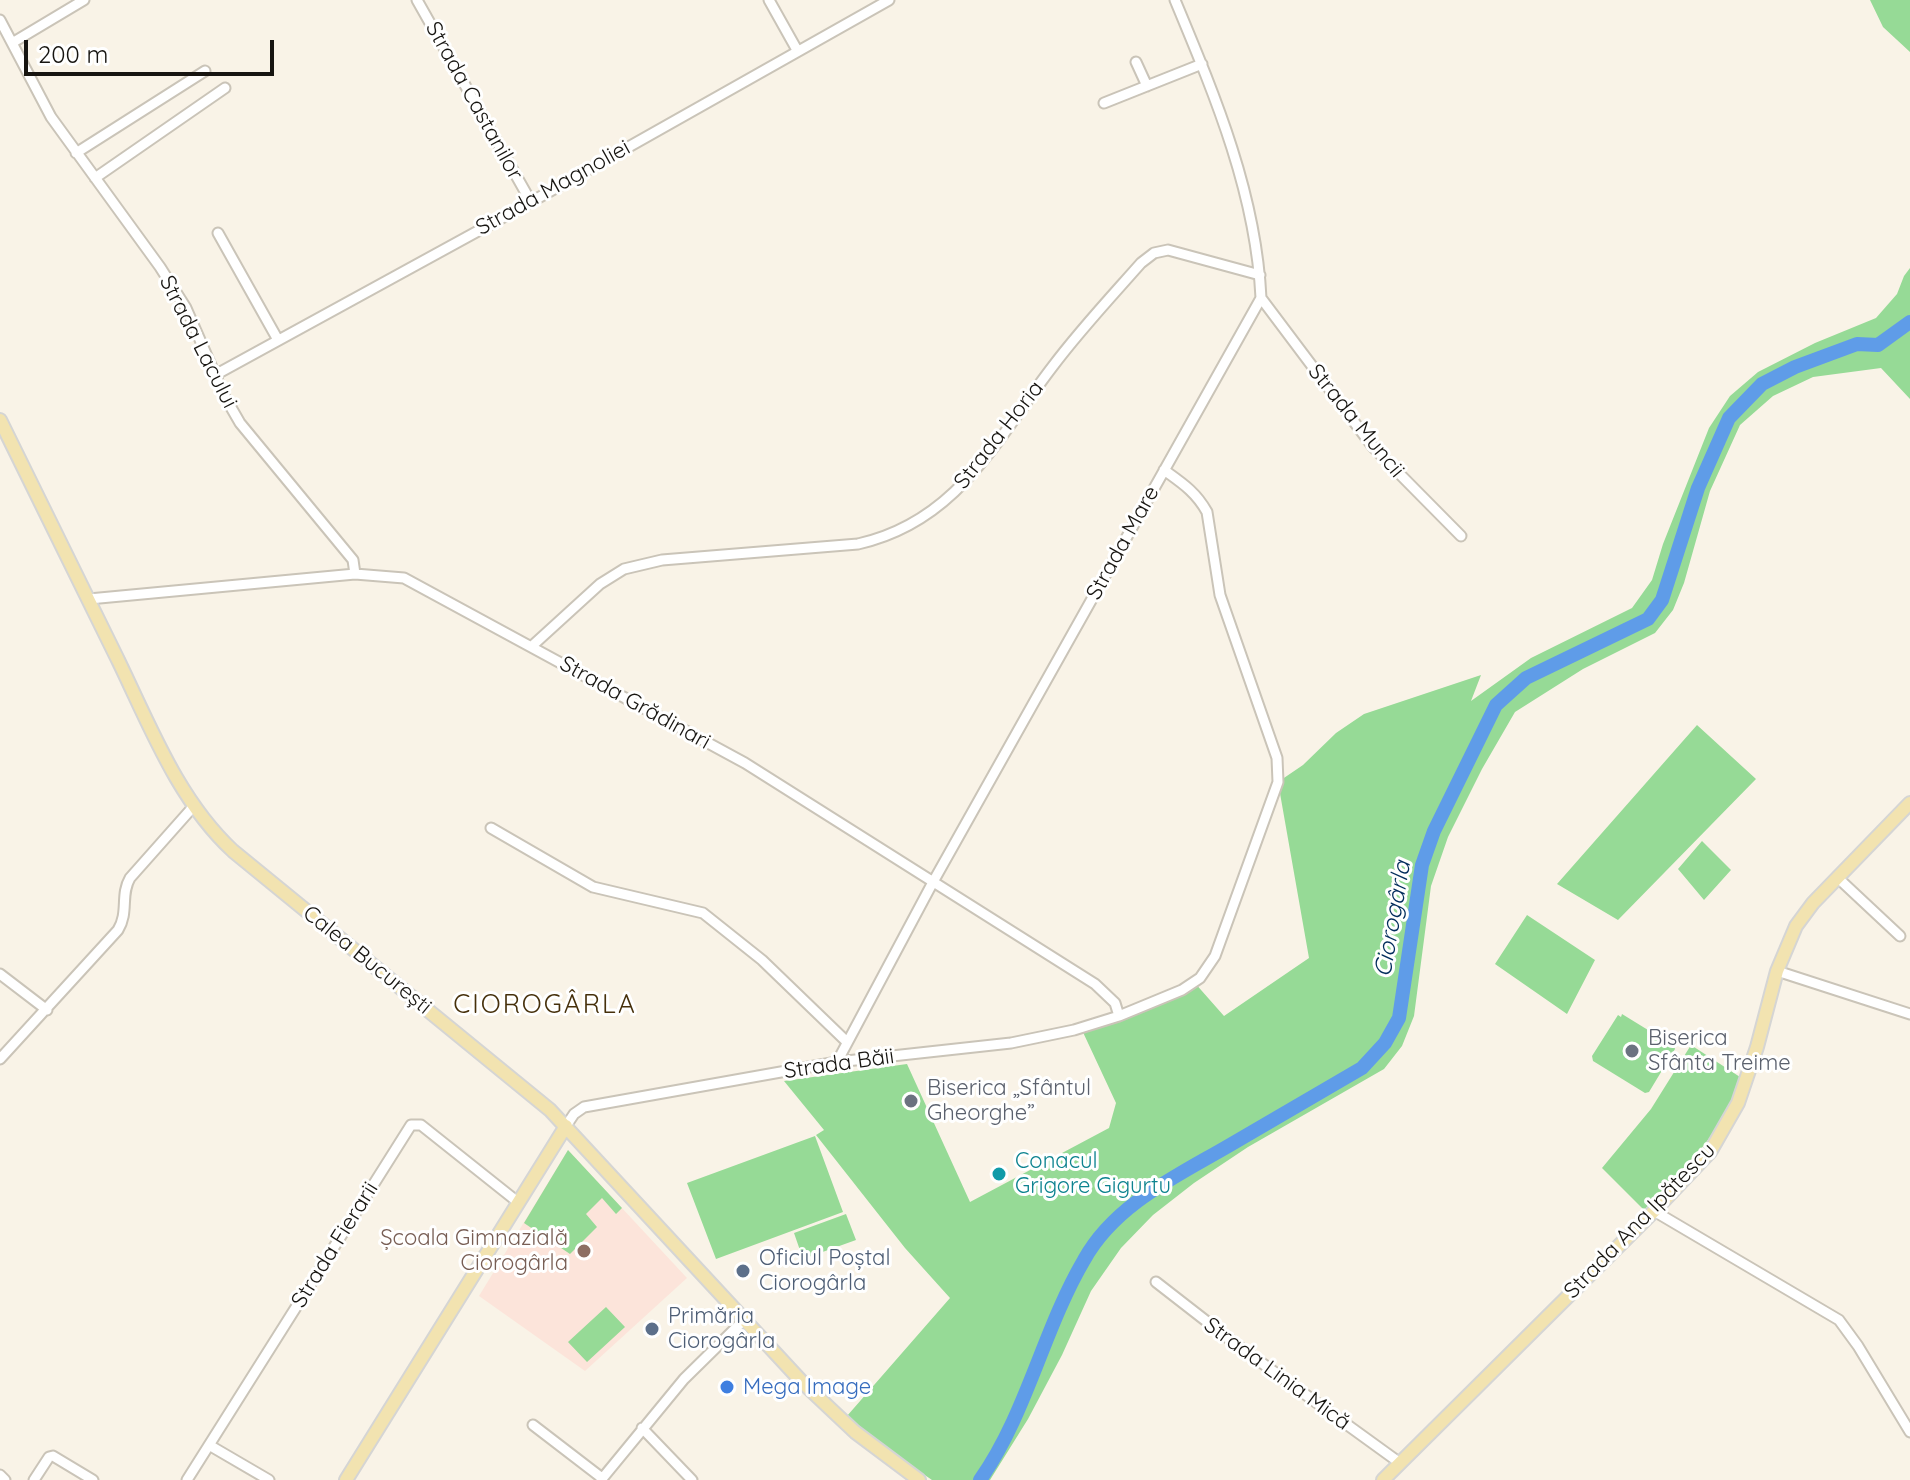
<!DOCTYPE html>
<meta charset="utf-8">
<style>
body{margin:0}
#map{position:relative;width:1910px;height:1480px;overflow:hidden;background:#f9f3e7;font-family:Quicksand,sans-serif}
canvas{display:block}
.scale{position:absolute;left:24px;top:40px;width:250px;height:36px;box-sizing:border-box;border:4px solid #171511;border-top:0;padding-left:10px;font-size:24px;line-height:28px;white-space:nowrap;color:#171511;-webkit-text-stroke:6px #fff;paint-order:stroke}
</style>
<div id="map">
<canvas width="1910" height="1480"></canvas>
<div class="scale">200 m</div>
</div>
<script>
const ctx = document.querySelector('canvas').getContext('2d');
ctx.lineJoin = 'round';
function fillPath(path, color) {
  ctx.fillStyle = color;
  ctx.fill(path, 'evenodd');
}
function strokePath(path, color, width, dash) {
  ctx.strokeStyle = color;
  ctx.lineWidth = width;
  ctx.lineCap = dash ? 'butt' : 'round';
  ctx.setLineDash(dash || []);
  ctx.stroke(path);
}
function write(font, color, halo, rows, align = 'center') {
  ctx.font = font + ' Quicksand,sans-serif';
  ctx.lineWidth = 6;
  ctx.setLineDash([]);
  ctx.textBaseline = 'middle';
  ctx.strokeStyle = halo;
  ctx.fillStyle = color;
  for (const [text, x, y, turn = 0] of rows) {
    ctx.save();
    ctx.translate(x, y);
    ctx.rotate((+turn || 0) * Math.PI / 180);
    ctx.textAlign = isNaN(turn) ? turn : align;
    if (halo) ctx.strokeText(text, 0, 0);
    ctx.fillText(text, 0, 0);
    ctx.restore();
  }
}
const education = new Path2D(`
 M568 1150 687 1278 585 1371 479 1296Z`);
const green = new Path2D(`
 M1870 0H1910V52L1883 27Z
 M1910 268V399L1881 368 1813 377 1773 396 1740 425 1710 491 1684 583 1673 610 1655 633 1583 669 1515 712 1482 769 1448 837 1431 886 1414 1016 1402 1046 1384 1069 1248 1147 1194 1183 1153 1215 1121 1248 1091 1291 1062 1355 1028 1419 990 1480H932L894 1454 847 1416 950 1298 905 1248 816 1135 824 1130 784 1081 907 1064 970 1202 1109 1128 1116 1103 1081 1028 1194 982 1224 1016 1309 958 1278 782 1303 765 1336 733 1364 714 1481 675 1471 701 1531 658 1632 608 1652 580 1663 544 1709 428 1730 396 1758 372 1815 343 1876 318 1897 294 1904 276Z
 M1697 725 1756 779 1618 920 1557 884Z
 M1702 841 1731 870 1704 900 1678 869Z
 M1527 915 1595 960 1567 1014 1495 964Z
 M1622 1014 1674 1046 1675 1049 1649 1092 1645 1093 1593 1061 1592 1056 1618 1015 1621 1017Z
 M1691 1045 1740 1077C1721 1137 1686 1166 1644 1210L1602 1168 1651 1109Z
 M815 1136 843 1212 716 1259 687 1183Z
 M568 1150 622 1208 616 1214 602 1198 586 1214 597 1227 570 1254 524 1223Z
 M846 1214 856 1240 803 1259 794 1233Z
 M606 1307 625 1327 587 1362 568 1342Z`);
const river = new Path2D(`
 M980 1480C1027 1413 1043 1330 1084 1260 1115 1204 1177 1176 1230 1145 1274 1119 1318 1094 1362 1068L1385 1043 1399 1018 1422 865 1434 831 1496 705 1526 678 1648 619 1662 600 1698 488 1729 418 1762 384 1795 367 1857 344 1878 345 1910 322`);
const minor = new Path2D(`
 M417 0 531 202
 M769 0 797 50
 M0 20 51 117 160 267 186 308 225 397 240 423 353 560 355 574
 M12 43 84 0
 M1136 62 1147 86
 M1104 103 1202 64
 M76 153 205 71
 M95 178 225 88
 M218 233 278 340
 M1261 298 1373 447 1461 536
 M215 375 531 202 889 0
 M89 599 355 574 404 578 745 763 1095 984 1115 1003 1119 1016
 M532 646 600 584 624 569 662 560 858 544C957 522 996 440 1053 366 1080 330 1111 297 1141 263L1154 253 1168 250 1260 275
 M491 828 593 887 703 913 762 960 847 1042
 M1838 878 1900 936
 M1777 971 1910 1014
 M0 974 47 1010
 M0 1059 118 930C129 912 120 895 130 878L193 807
 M837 1062 933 882 1261 298C1256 193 1215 96 1175 0
 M566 1126 574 1114 584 1107 837 1062 1011 1043 1074 1030 1119 1016 1182 990 1200 978 1215 956 1278 782 1277 758 1220 595 1207 512C1196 492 1182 483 1164 470
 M1654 1211 1839 1320 1858 1346 1910 1432
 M1156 1282 1237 1345 1400 1463
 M533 1425 602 1478
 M642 1428 692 1480
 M209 1445 269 1480
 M0 1475 5 1480
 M34 1480 49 1457 53 1456 93 1480
 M187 1480 411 1125H421L519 1203
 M601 1480 684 1379 745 1319`);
const major = new Path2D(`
 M0 420C40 500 79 580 118 660 150 726 178 800 233 851L550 1110 803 1383 855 1432 919 1480
 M346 1480 566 1126
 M1383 1480 1654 1211 1710 1152 1738 1103 1757 1047 1777 971 1796 926 1813 903 1910 803`);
const markers = [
 [1632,1051,8,"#6b7280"],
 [911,1101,8,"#6b7280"],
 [999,1174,8,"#0f9aa8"],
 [584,1251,8,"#8d6e63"],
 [743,1271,8,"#5c6f8a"],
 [652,1329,8,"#5c6f8a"],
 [727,1387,8,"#3f7fe0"]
];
const streetNames = [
 ["Strada Castanilor",474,101,61],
 ["Strada Magnoliei",553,188,-29],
 ["Strada Lacului",198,342,63],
 ["Strada Muncii",1356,421,51],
 ["Strada Horia",999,435,-52],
 ["Strada Mare",1123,543,-61],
 ["Strada Grădinari",635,703,29],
 ["Calea București",367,960,39],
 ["Strada Băii",839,1064,-8],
 ["Strada Ana Ipătescu",1640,1221,-46],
 ["Strada Fierarii",335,1245,-58],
 ["Strada Linia Mică",1277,1374,36]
];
const worshipNames = [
 ["Biserica",1648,1038],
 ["Sfânta Treime",1648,1063],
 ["Biserica „Sfântul",927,1088],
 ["Gheorghe”",927,1113]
];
const cultureNames = [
 ["Conacul",1015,1161],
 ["Grigore Gigurtu",1015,1186]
];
const educationNames = [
 ["Școala Gimnazială",568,1238],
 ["Ciorogârla",568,1263]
];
const serviceNames = [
 ["Oficiul Poștal",759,1258],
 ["Ciorogârla",759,1283],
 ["Primăria",668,1316],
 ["Ciorogârla",668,1341]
];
const shopNames = [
 ["Mega Image",743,1387]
];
const waterNames = [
 ["Ciorogârla",1393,919,-80]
];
const quarterNames = [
 ["CIOROGÂRLA",545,1005]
];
fillPath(education, '#fce4da');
fillPath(green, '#96da96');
strokePath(river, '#5f9ce8', 14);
strokePath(minor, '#cac4b8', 13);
strokePath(major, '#d5d5d4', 16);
strokePath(minor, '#fff', 9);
strokePath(major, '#f2e3b0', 12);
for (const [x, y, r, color] of markers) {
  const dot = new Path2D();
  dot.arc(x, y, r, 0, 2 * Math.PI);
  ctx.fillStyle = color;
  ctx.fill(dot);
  strokePath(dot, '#fff', 3);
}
write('22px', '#171511', '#fff', streetNames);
write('22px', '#5b616d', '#fff', worshipNames, 'left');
write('22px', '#0d838f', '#fff', cultureNames, 'left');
write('22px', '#785e54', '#fff', educationNames, 'right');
write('22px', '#4e5e75', '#fff', serviceNames, 'left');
write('22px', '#366cbe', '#fff', shopNames, 'left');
write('italic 24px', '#012c5b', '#fff', waterNames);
ctx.letterSpacing = '2px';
write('26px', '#46300b', '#fff', quarterNames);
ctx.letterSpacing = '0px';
</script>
